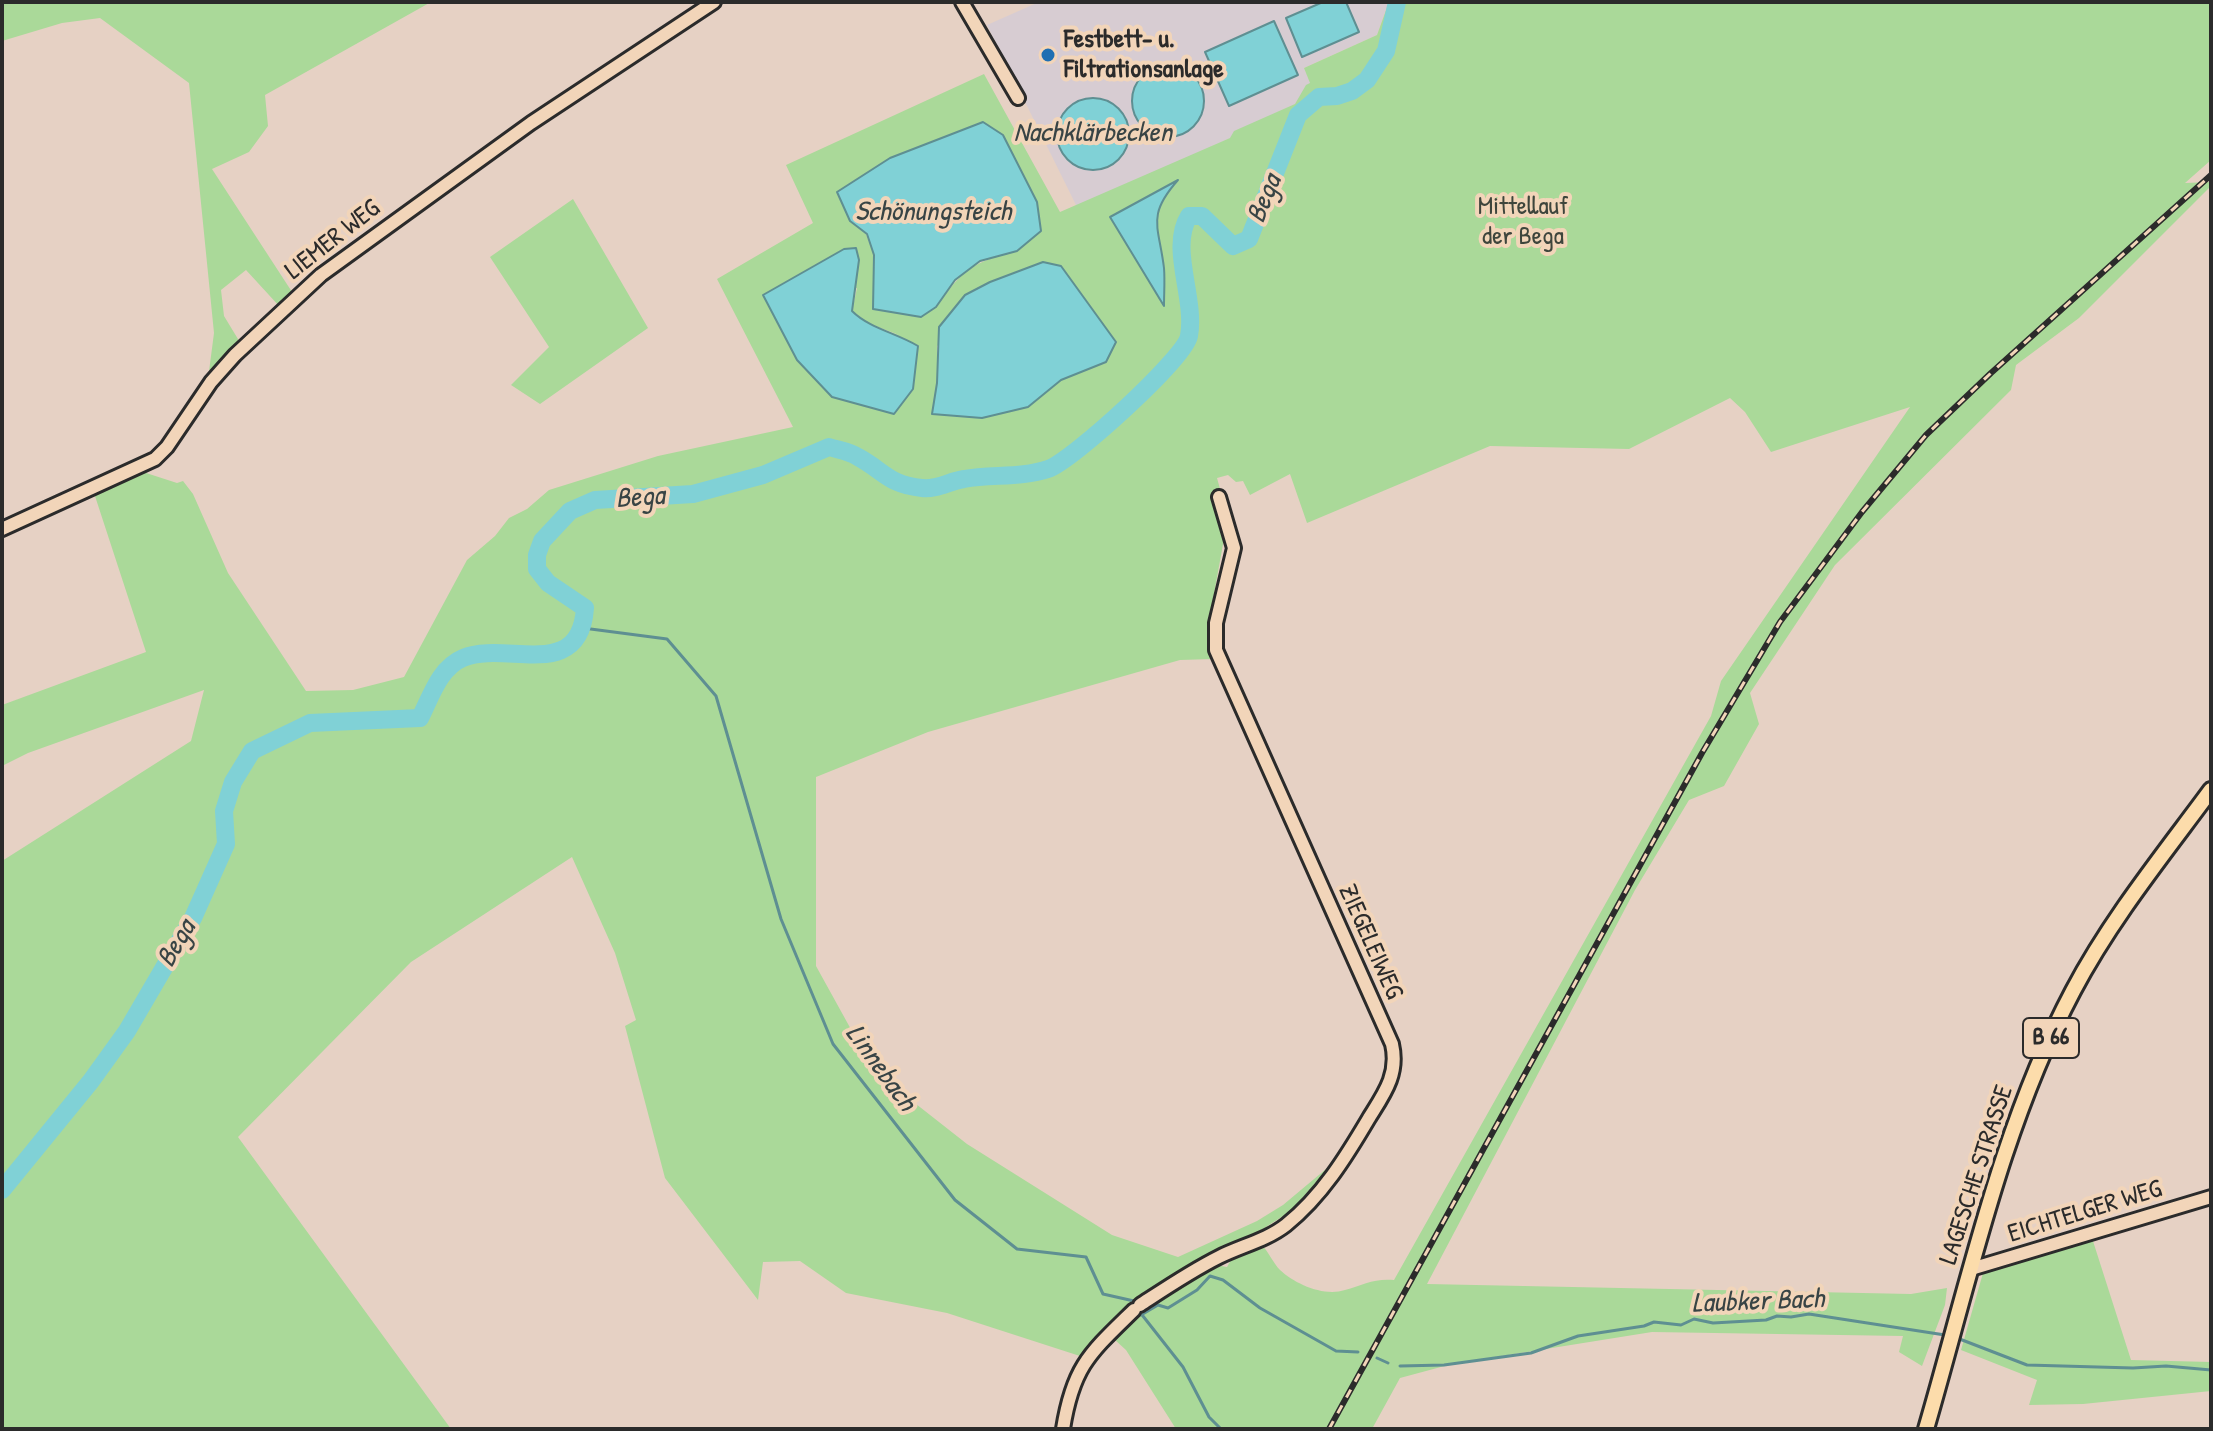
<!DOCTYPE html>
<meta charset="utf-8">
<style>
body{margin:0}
#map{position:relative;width:2213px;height:1431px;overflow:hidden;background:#e6d1c4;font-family:"Patrick Hand",sans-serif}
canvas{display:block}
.frame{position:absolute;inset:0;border:4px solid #2b2b2b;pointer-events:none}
</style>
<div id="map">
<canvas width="2213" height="1431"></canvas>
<div class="frame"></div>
</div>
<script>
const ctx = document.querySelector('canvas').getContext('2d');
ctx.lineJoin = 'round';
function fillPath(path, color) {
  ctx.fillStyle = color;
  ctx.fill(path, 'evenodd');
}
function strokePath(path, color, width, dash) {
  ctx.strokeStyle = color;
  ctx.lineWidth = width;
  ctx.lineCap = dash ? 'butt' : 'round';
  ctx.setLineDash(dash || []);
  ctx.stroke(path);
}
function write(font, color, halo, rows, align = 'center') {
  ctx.font = font + ' "Patrick Hand",sans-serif';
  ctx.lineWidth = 8;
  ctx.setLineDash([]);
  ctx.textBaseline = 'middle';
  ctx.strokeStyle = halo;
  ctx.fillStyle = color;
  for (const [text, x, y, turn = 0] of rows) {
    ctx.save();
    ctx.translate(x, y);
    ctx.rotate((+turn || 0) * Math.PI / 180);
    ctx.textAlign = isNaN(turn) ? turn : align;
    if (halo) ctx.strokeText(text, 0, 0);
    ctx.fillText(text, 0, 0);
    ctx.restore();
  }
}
const built = new Path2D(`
 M1039 2H1389L1377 35 1304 68 1318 99 1077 207 987 25Z`);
const green = new Path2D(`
 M2 2H431L265 95 268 126 249 152 212 169 294 295 280 307 246 270 221 290 224 316 241 344 208 379 214 333 189 83 100 18 62 23 2 41Z
 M1389 2H2211V160L2185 183 2211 182V186L2079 318 2016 365 2011 390 1835 565 1750 693 1759 724 1724 786 1689 800 1635 890 1427 1284 1911 1294 1947 1288 1945 1305 1922 1366 1899 1352 1903 1336 1652 1332 1452 1364 1400 1378 1372 1429H1176L1126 1350 1115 1340 1135 1317 1128 1308 1083 1357 947 1313 846 1293 800 1261 763 1262 758 1300 665 1178 625 1026 636 1020 615 953 572 857 411 962 238 1137 451 1429H2V861L191 741 204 690 28 753 2 766V705L146 652 94 493 143 472 177 483 183 481 193 494 228 573 306 691 353 690 404 677 467 560 495 536 509 518 527 509 549 490 658 456 793 427 717 279 813 223 786 165 984 74 1060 212 1230 138 1234 131 1295 104 1306 85 1310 83 1304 68 1377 35ZM983 122 1017 251C971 263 964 268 936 307L873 309 874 255 866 234 890 158ZM1164 195 1155 220 1164 272 1163 304 1110 217ZM1061 266 1090 307 1079 372 1061 380 1028 407 932 414 937 383V346ZM857 288 852 311 862 321 899 335 763 295ZM1730 398 1745 412 1771 452 1910 407 1721 681 1711 716 1394 1280C1375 1278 1362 1285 1345 1290 1324 1297 1295 1284 1280 1270 1273 1263 1269 1252 1261 1244L1231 1260 1227 1267 1198 1262 1258 1232 1291 1211 1332 1164 1283 1205 1257 1221 1178 1257 1112 1235 967 1144 874 1071 816 966V777L928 732 1180 660 1213 659 1207 633 1225 533V507L1217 478 1228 475 1236 482 1243 481 1250 495 1290 474 1307 523 1490 446 1629 449Z
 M573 199 648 328 540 404 511 385 549 347 490 257Z
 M2092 1238 2131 1360 2211 1362V1391L2083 1404 2029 1405 2037 1380 1961 1350 1983 1273Z`);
const water = new Path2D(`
 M1323 2H1346L1359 32 1302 57 1286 18Z
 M1274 21 1298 75 1229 106 1205 52Z
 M1132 101a36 36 0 1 1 72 0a36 36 0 1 1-72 0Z
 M1057 134a36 36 0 1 1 72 0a36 36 0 1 1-72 0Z
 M983 122 1003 135 1037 202 1041 231 1017 251 980 261 955 280 936 307 921 317 873 309 874 255 867 234 850 221 837 192 890 158Z
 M1178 180C1146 216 1159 226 1164 268 1165 280 1164 293 1164 306L1110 217Z
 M856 248 859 260 852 311C869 328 896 333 918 346L913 389 894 414 832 397 797 360 763 295 844 249Z
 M1043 262 1061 266 1116 342 1106 362 1061 380 1028 407 982 418 932 414 937 383 939 327 965 295 990 282Z`);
const stream = new Path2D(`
 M583 628 667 639 716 696 781 919 833 1044 955 1200 1017 1249 1086 1257 1103 1294 1134 1301 1136 1305
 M1139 1311 1183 1367 1209 1417 1221 1429
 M1141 1315 1158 1305 1168 1308 1197 1290 1210 1276 1223 1280 1260 1308 1336 1351 1358 1352
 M1957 1338 2027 1365 2133 1368 2166 1366 2211 1370
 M1377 1358 1388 1363
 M1400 1366 1444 1365 1531 1353 1578 1336 1644 1326 1654 1322 1681 1325 1694 1319 1713 1323 1766 1320 1777 1316 1791 1317 1809 1314 1945 1335`);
const river = new Path2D(`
 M2 1190 91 1081 127 1031 193 918 226 844 224 811 233 782 252 751 310 723 420 718C431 697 439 668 463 658 506 640 580 683 585 608L548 583 537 569V555L542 541 570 511 595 500 693 494 763 475 829 447C839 450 849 451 858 457 884 471 889 485 922 488 936 490 950 481 964 479 992 474 1021 478 1048 469 1072 461 1185 358 1189 336 1196 298 1169 248 1189 216H1202L1233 246 1249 239 1298 115 1319 97 1337 96 1352 91 1367 80 1386 51 1397 2`);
const minor = new Path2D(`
 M962 2 1018 98
 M2 529 155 459 167 447 211 382 235 355 321 275 531 123 714 2
 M1971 1269 2211 1197
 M1140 1305C1166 1288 1191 1271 1219 1257 1241 1246 1267 1240 1286 1225 1322 1196 1346 1157 1369 1118 1384 1094 1399 1074 1392 1044L1216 650V623L1234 548 1219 497
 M1063 1429C1073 1366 1090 1353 1134 1310`);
const major = new Path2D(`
 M1926 1429C1969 1282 2001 1127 2073 991 2111 919 2163 855 2211 790`);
const rail = new Path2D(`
 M1329 1429 1702 753 1780 622 1862 512 1926 435 1991 373 2211 175`);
const markers = [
 [1048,55,8,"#1f6fb2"]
];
const shields = [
 [2051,1038,56]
];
const shieldNames = [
 ["B 66",2051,1038]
];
const poiNames = [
 ["Festbett- u.",1064,40],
 ["Filtrationsanlage",1064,70]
];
const parkNames = [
 ["Mittellauf",1523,207],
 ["der Bega",1523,237]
];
const streetNames = [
 ["LIEMER WEG",333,240,-38],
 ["ZIEGELEIWEG",1370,942,66],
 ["LAGESCHE STRASSE",1977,1175,-72],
 ["EICHTELGER WEG",2085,1212,-17]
];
const waterNames = [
 ["Nachklärbecken",1093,134],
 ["Bega",1265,199,-68],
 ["Schönungsteich",933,213],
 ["Bega",640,498,-4],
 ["Bega",177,944,-60],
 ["Linnebach",880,1068,54],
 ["Laubker Bach",1758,1302,-2]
];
fillPath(built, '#d7ccd2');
fillPath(green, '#aad999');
fillPath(water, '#80d1d6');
strokePath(water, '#5e8f92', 2);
strokePath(stream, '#5e8f92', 3);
strokePath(river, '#80d1d6', 18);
strokePath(minor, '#2b2b2b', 18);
strokePath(major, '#2b2b2b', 20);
strokePath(minor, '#f2d5b9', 12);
strokePath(major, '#fcdcab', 14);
strokePath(rail, '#2b2b2b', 6);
strokePath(rail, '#f2d5b9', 3, [9]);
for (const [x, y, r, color] of markers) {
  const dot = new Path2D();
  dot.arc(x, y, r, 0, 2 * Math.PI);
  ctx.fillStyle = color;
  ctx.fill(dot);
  strokePath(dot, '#f2d5b9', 3);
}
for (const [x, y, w] of shields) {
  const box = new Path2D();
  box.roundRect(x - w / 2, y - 20, w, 40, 6);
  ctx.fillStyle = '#f2d5b9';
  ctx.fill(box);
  strokePath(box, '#2b2b2b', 2);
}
write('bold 24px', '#2b2b2b', null, shieldNames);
write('bold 26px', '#2b2b2b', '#f2d5b9', poiNames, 'left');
write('26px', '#3e453c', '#f2d5b9', parkNames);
write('26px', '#2b2b2b', '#f2d5b9', streetNames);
write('italic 28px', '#384445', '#f2d5b9', waterNames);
</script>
